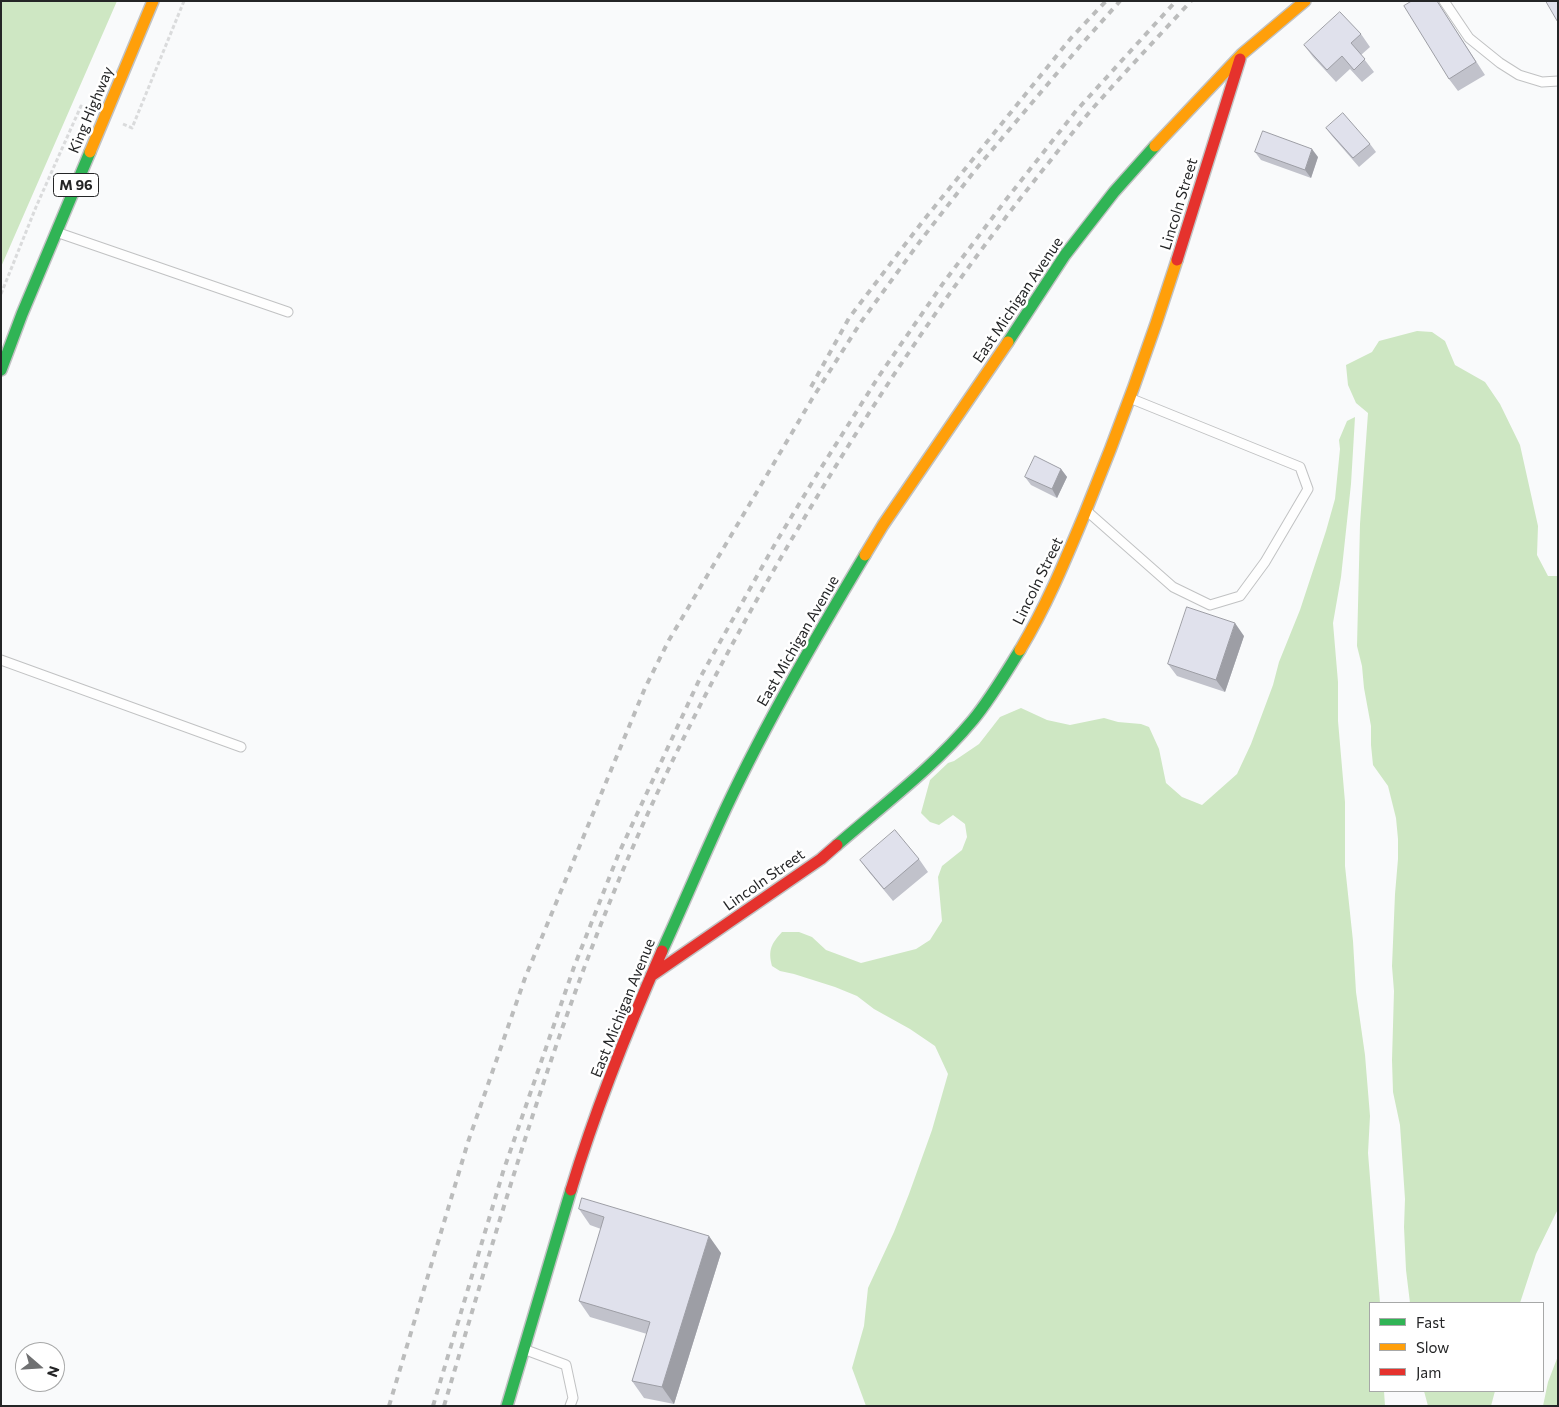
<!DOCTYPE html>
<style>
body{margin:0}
#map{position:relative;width:1559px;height:1407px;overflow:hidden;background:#f9fafb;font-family:Commissioner,sans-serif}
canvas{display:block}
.frame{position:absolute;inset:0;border:2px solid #242526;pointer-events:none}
.legend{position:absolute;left:1369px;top:1302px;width:175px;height:90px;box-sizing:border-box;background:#fff;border:1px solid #a7a8a8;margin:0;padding:6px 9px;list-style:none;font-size:15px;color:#242526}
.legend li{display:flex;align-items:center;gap:10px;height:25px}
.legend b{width:25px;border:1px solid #a7a8a8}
.north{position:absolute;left:15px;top:1342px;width:50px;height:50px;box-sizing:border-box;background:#fff;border:1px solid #a7a8a8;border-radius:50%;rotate:109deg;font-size:14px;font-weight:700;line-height:20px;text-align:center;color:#242526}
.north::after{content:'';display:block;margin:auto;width:18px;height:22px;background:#6f7071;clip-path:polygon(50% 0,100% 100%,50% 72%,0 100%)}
</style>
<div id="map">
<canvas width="1559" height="1407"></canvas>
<div class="frame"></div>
<ul class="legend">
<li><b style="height:6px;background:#30b455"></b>Fast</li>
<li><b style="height:6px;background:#ff9f0a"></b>Slow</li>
<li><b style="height:6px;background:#e5322d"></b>Jam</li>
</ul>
<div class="north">N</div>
</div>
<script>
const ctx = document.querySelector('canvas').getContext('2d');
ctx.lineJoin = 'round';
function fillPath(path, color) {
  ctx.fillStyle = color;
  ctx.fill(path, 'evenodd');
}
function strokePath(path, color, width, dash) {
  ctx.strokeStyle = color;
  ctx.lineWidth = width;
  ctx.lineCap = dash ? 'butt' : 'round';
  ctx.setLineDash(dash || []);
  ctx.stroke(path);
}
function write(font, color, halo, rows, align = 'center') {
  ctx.font = font + ' Commissioner,sans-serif';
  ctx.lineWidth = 5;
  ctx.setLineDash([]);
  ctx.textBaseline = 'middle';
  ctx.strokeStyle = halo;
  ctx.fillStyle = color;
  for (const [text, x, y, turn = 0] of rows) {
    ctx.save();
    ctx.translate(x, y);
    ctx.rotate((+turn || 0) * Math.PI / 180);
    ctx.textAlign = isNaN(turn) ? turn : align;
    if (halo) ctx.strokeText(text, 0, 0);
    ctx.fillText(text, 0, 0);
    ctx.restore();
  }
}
const forest = new Path2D(`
 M1 1H117L1 267Z
 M1417 331 1432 332 1445 341 1455 365 1485 382 1500 404 1520 445 1538 526 1537 555 1548 576H1558V1209L1536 1254 1520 1303H1410L1406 1270 1404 1227 1405 1199 1400 1125 1393 1092 1392 1060 1394 991 1392 966 1395 894 1398 859V839L1396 818 1388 786 1373 765 1371 745V726L1364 688 1362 666 1357 646 1360 524 1368 413 1356 403 1348 385 1346 365 1372 352 1379 341Z
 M1355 417 1351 484 1341 577 1333 623 1338 682V721L1345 802V866L1353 941 1356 992 1365 1055 1370 1116 1368 1153 1380 1303H1370V1391H1384L1385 1406H866L852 1368 864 1326 868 1288 894 1232 909 1194 932 1130 948 1074 935 1046 910 1029 874 1009 857 996 835 987 794 974 780 971 772 966C768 950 771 944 782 932H799L812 937 826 950 861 963 916 949 930 940 942 921 938 877 942 866 962 850 967 837 965 824 953 815 939 825 930 822 921 813 930 780 948 763 954 761 979 744 1000 717 1021 708 1047 720 1070 725 1104 718 1118 722 1141 724 1149 727 1159 749 1166 783 1182 797 1202 805 1237 774 1251 744 1273 685 1279 662 1300 610 1326 531 1335 499 1340 449 1339 440 1347 421Z
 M1558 1356V1406H1543L1548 1382Z
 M1424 1391H1495L1491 1406H1428Z`);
const path = new Path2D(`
 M123 124 132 128 184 1
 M1 294 36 207 81 106 87 109`);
const lane = new Path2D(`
 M1444 1 1469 38 1500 63 1519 75 1542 82 1558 81
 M59 233 288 312
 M1088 512 1173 587 1210 605 1240 596 1265 562 1308 489 1300 467 1132 399
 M1 660 241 747
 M526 1350 566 1365 573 1398 570 1406`);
const fast = new Path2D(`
 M1008 342 1065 255 1114 192 1155 146
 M1 370 22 314 90 152
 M837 845C883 805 934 767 973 720 991 698 1005 674 1020 650
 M662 951C684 903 704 855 726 808 767 721 816 637 865 555
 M507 1406 571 1190`);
const slow = new Path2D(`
 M1155 146 1242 54 1305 1
 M90 152 153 1
 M865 555 883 525 1008 342
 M1020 650C1047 605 1065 561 1085 513 1119 430 1150 345 1177 260`);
const jam = new Path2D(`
 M1177 260 1240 59
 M651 976 821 859 837 845
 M571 1190C596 1108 628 1028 662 951`);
const rail = new Path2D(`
 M811 387 849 318 923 221 1071 38 1106 1
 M389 1406 468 1142 525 978 645 688 669 640 812 399 861 322 921 240 976 169 1080 46 1120 1
 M433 1406 503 1172 574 967 619 853 701 676 775 544 816 476 879 376 944 282 1005 201 1076 111 1176 1
 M444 1406C495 1235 544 1064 611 899 672 749 749 607 834 469 897 366 966 266 1042 171 1059 150 1075 129 1093 108 1125 72 1158 37 1191 1`);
const wall = new Path2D(`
 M1412 1H1437L1485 75 1458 91 1449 79Z
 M1361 34 1370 47 1361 55 1374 72 1362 82 1350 69 1336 82 1313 57 1304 45Z
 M1326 128 1370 144 1376 152 1359 167 1332 136Z
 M1255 152 1318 157 1311 178 1261 160Z
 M1061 469 1067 477 1057 498 1031 485 1025 477Z
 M1244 636 1225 692 1177 676 1168 664Z
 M919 859 928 872 893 901 869 872 860 860Z
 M579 1209 721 1253 674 1404 644 1398 632 1381 647 1334 590 1317 579 1301 601 1229 590 1225Z`);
const shadedWall = new Path2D(`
 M1312 149 1318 157 1311 178 1305 170Z
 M1061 469 1067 477 1057 498 1052 489Z
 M1235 623 1244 636 1225 692 1216 680Z
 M709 1236 721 1253 674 1404 662 1387Z`);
const building = new Path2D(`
 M1412 1H1437L1476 62 1449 79 1404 6Z
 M1546 1H1558V22Z
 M1340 12 1361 34 1351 43 1365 59 1354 70 1342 56 1327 70 1304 45Z
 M1343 113 1370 144 1353 158 1326 128Z
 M1263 131 1312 149 1305 170 1255 152Z
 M1035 456 1061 469 1052 489 1025 477Z
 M1187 607 1235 623 1216 680 1168 664Z
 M895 830 919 859 884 889 860 860Z
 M582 1198 709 1236 662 1387 632 1381 650 1322 579 1301 604 1217 579 1209Z`);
const shields = [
 [76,185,45]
];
const shieldNames = [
 ["M 96",76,185]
];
const streetNames = [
 ["King Highway",91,110,-67],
 ["Lincoln Street",1179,204,-73],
 ["East Michigan Avenue",1018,300,-56],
 ["Lincoln Street",1038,581,-64],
 ["East Michigan Avenue",798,641,-60],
 ["Lincoln Street",764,880,-35],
 ["East Michigan Avenue",623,1008,-68]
];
fillPath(forest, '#cee7c3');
strokePath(lane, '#c1c2c3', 11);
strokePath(fast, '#c1c2c3', 14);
strokePath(slow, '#c1c2c3', 14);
strokePath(jam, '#c1c2c3', 14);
strokePath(path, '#dadbdc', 3, [4, 2.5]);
strokePath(lane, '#fefefe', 9);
strokePath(fast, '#30b455', 11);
strokePath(slow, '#ff9f0a', 11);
strokePath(jam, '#e5322d', 11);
strokePath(rail, '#bbbcbc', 4, [6, 6]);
fillPath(wall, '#c1c2cb');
fillPath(shadedWall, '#9d9ea5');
fillPath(building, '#e0e1ec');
strokePath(building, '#9d9ea5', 1);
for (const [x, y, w] of shields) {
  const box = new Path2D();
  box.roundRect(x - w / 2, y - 11.5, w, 23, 4);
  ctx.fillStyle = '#fff';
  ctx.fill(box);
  strokePath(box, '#242526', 1);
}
write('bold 14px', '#242526', null, shieldNames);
write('15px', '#242526', '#fff', streetNames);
</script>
